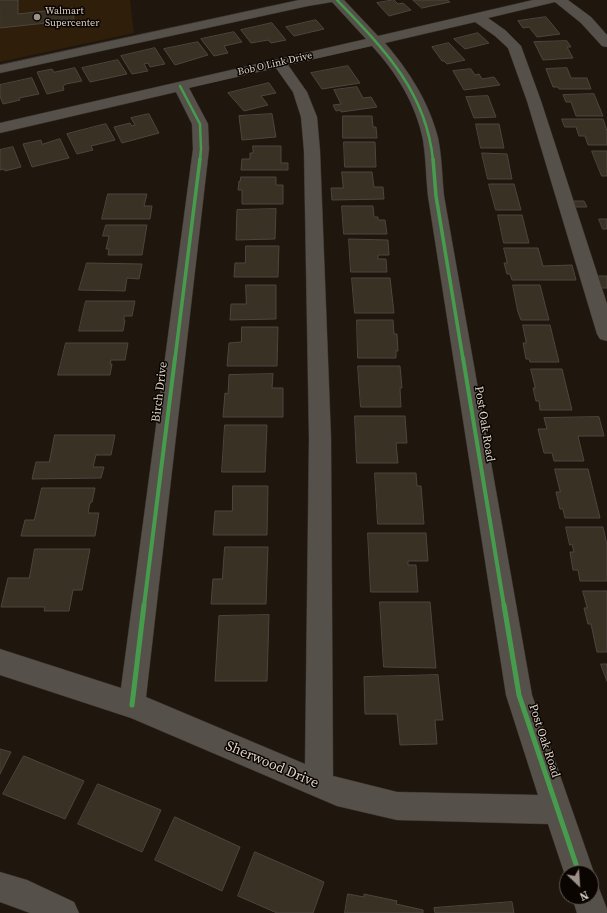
<!DOCTYPE html>
<style>
body{margin:0}
#map{position:relative;width:607px;height:913px;overflow:hidden;background:#1f170e;font-family:"Source Serif 4",serif}
canvas{display:block}
.north{position:absolute;left:559px;top:865px;width:40px;height:40px;box-sizing:border-box;background:#0a0501;border:1px solid #5f5751;border-radius:50%;rotate:155deg;font-size:11px;font-weight:700;line-height:16px;text-align:center;color:#ded3c9}
.north::after{content:'';display:block;margin:auto;width:14px;height:18px;background:#9b9188;clip-path:polygon(50% 0,100% 100%,50% 72%,0 100%)}
</style>
<div id="map">
<canvas width="607" height="913"></canvas>
<div class="north">N</div>
</div>
<script>
const ctx = document.querySelector('canvas').getContext('2d');
ctx.lineJoin = 'round';
function fillPath(path, color) {
  ctx.fillStyle = color;
  ctx.fill(path, 'evenodd');
}
function strokePath(path, color, width, dash) {
  ctx.strokeStyle = color;
  ctx.lineWidth = width;
  ctx.lineCap = dash ? 'butt' : 'round';
  ctx.setLineDash(dash || []);
  ctx.stroke(path);
}
function write(font, color, halo, rows, align = 'center') {
  ctx.font = font + ' "Source Serif 4",serif';
  ctx.lineWidth = 3;
  ctx.setLineDash([]);
  ctx.textBaseline = 'middle';
  ctx.strokeStyle = halo;
  ctx.fillStyle = color;
  for (const [text, x, y, turn = 0] of rows) {
    ctx.save();
    ctx.translate(x, y);
    ctx.rotate((+turn || 0) * Math.PI / 180);
    ctx.textAlign = isNaN(turn) ? turn : align;
    if (halo) ctx.strokeText(text, 0, 0);
    ctx.fillText(text, 0, 0);
    ctx.restore();
  }
}
const built = new Path2D(`
 M0 0H130L134 33 0 62Z`);
const building = new Path2D(`
 M0 0H18V14L73 8 74 20 0 28Z
 M394 0 398 4 403 3 411 10 389 16 377 3Z
 M413 0H447L450 2 422 8Z
 M546 17 560 34 537 37 529 27 523 28 518 21Z
 M316 20 324 29 294 36 286 27Z
 M272 23 286 40 271 43 268 40 251 43 241 30Z
 M234 32 242 42 224 46 228 53 214 56 201 39Z
 M478 33 489 43 465 49 454 39Z
 M567 41 571 47H567L573 58 543 60 534 42Z
 M198 42 208 55 175 65 164 49Z
 M449 43 465 60 447 64 444 61H442L432 47Z
 M155 48 165 64 150 67 148 63 144 64 148 71 132 74 121 56Z
 M118 60 127 74 90 82 82 68Z
 M348 66 360 83 322 89 311 73Z
 M75 68 82 81 66 84 63 86 64 90 47 94 37 72 52 69 54 72Z
 M567 68 571 78H587L591 89H559L558 87H553L546 69Z
 M471 69 475 75 479 74 482 79 494 77 500 85 464 90 453 71Z
 M32 78 39 94 19 98 20 100 3 104 0 96V85Z
 M269 83 276 93 261 96 268 105 244 111 228 93Z
 M357 87 363 98 371 97 377 107 341 112 340 110 336 111 333 105 341 104 334 90Z
 M594 94 603 116H576L571 102H566L563 95Z
 M488 96 496 117 474 118 466 97Z
 M149 114 159 133 122 143 114 127 130 123 132 126 135 125 131 118Z
 M272 114 276 137 242 140 239 116Z
 M343 116H372L373 127H376L377 138H343Z
 M562 119H603L607 131V145H588L585 136H579L576 127H565Z
 M106 124 115 140 91 146 93 150 77 154 67 134Z
 M476 124H499L504 148H481Z
 M60 139 69 158 32 167 23 144 41 140 42 144Z
 M344 142H375L376 167H345Z
 M253 146H281V163H288V170H241L242 159H250V153H253Z
 M13 147 21 167 5 171 4 169 0 170V150Z
 M592 151H607V176H602Z
 M482 153 507 154 512 179H488Z
 M342 172H372L374 187H383L384 199 332 200 331 188H343Z
 M241 177H276V185H283V204H242V190H238L239 181H240Z
 M489 184H514L521 210H496Z
 M108 194H147L144 206H152L150 219H102Z
 M574 201H584L587 207H576Z
 M342 206H373L374 217H378V220H385L387 234H344Z
 M276 209 275 239 236 240 237 210Z
 M498 215H522L529 243H504Z
 M599 219H607V229H603Z
 M106 225H147L142 255H108L109 249H106L109 236H103Z
 M349 239 388 240 389 255H378V259H386L387 272H351Z
 M246 246H279L278 277H234L235 263H245Z
 M504 248H538L543 266 572 265 576 280H512L510 274H507L504 263H507Z
 M87 263 142 264 139 279 127 278 125 291 79 290Z
 M596 276H607V288H600Z
 M352 278H390L394 313H355Z
 M246 285H276V319L230 320 231 304H246Z
 M513 285H540L549 320H521L518 312Z
 M86 301H135L132 316H124V320H125L123 331H79Z
 M357 320H393L394 334H397L398 351H396V358H358Z
 M523 325H550L559 362H530L529 359H526L523 343H526Z
 M242 327H278L277 366H227L229 343 241 342Z
 M66 343H128L125 360H111L110 364H112L110 375H58Z
 M358 366H400L402 388H400L401 407H361Z
 M531 369H562L572 410H540L539 401H536L533 388H535Z
 M273 374 272 388H283V417H223L225 393 228 394 229 375Z
 M355 416H405L407 443H396L398 463H357Z
 M599 417 604 436H578L584 461H554L552 453H544L538 429H547L544 418Z
 M225 425H267L265 472H222Z
 M55 435H115L111 455H96L93 467H104L101 478 32 479 36 462H49Z
 M555 469H588L600 518H565L563 509H560L556 492H560Z
 M375 473H416L417 486H421L424 524H378Z
 M233 486H268L267 535H213L215 511H232Z
 M42 488H95L92 502 90 503 88 513H99L95 536H21L25 520H34Z
 M566 527H603L607 545V581H580L578 570H573L570 552H574L572 544 570 545Z
 M368 533H426L428 561H408V565H416L418 592H371Z
 M225 547H268L266 604H211L213 579H222Z
 M35 549H90L82 590H73L69 611H44L45 607H1L8 578H29Z
 M583 591H607V652H597L591 624H588L584 608H587Z
 M380 602H430L436 668 384 667Z
 M269 615 267 681H215L219 616Z
 M601 664H607V681Z
 M438 675 443 720H435L437 744 400 745 397 714H365L364 677Z
 M0 749 11 752 0 774Z
 M24 756 84 781 65 819 3 794Z
 M98 784 161 810 142 852 78 824Z
 M175 817 240 847 222 891 155 860Z
 M255 852 324 882 313 913H277L238 896Z
 M348 894 364 897V894L397 901 396 904 423 910V913H345Z
 M512 902 514 913H435L434 908Z`);
const minor = new Path2D(`
 M299 0H344L378 36 533 0H568L591 17 607 35V47L602 46 581 23 555 2 488 18 505 30 521 46 541 101 607 304V341L600 339 597 334 527 101 508 48 495 36 475 22 385 43C409 71 429 102 438 138 442 157 442 177 444 196L532 695 594 873 591 881V873H567V881L548 824 397 820 337 806 131 718 0 675V649L121 688 193 149 192 124 176 92 0 133V123L366 39 332 2 308 6 0 73V65ZM372 46C396 72 416 104 423 140 426 159 426 177 428 196L506 695 538 795 397 792 333 776 331 438 320 151 317 117 307 92 288 65ZM276 68 293 92 301 117 304 151 309 438 305 764 146 697 209 149 208 124 189 88Z
 M0 872 27 880 74 902 79 913H30L0 902Z
 M591 883 598 886 607 909V913H577L572 897H591Z`);
const cyclewayFar3 = new Path2D(`
 M337 0C383 48 426 91 433 160
 M180 86 200 124 201 149 200 160`);
const cyclewayFar2 = new Path2D(`
 M433 159 436 196 463 359
 M175 359 200 159`);
const cyclewayFar1 = new Path2D(`
 M463 358 504 606
 M144 606 175 358`);
const cycleway = new Path2D(`
 M504 605 519 695 579 873
 M132 705 144 605`);
const markers = [
 [37,17,4,"#9b9188"]
];
const farPoinames = [
 ["Walmart",45,11],
 ["Supercenter",45,23]
];
const farStreetnames = [
 ["Bob O Link Drive",275,64,-13]
];
const streetNames = [
 ["Birch Drive",160,392,-83],
 ["Post Oak Road",484,424,81],
 ["Post Oak Road",544,741,72]
];
const nearStreetnames = [
 ["Sherwood Drive",272,765,23]
];
fillPath(built, '#2f1e0a');
fillPath(building, '#383124');
strokePath(building, '#4c463e', 1);
strokePath(minor, '#38312c', 1);
fillPath(minor, '#56504a');
strokePath(cyclewayFar3, '#469c4c', 2.5);
strokePath(cyclewayFar2, '#469c4c', 3.5);
strokePath(cyclewayFar1, '#469c4c', 4);
strokePath(cycleway, '#469c4c', 5);
for (const [x, y, r, color] of markers) {
  const dot = new Path2D();
  dot.arc(x, y, r, 0, 2 * Math.PI);
  ctx.fillStyle = color;
  ctx.fill(dot);
  strokePath(dot, '#0a0501', 1.5);
}
write('10px', '#ded3c9', '#0a0501', farPoinames, 'left');
write('10px', '#ded3c9', '#0a0501', farStreetnames);
write('12px', '#ded3c9', '#0a0501', streetNames);
write('14px', '#ded3c9', '#0a0501', nearStreetnames);
</script>
